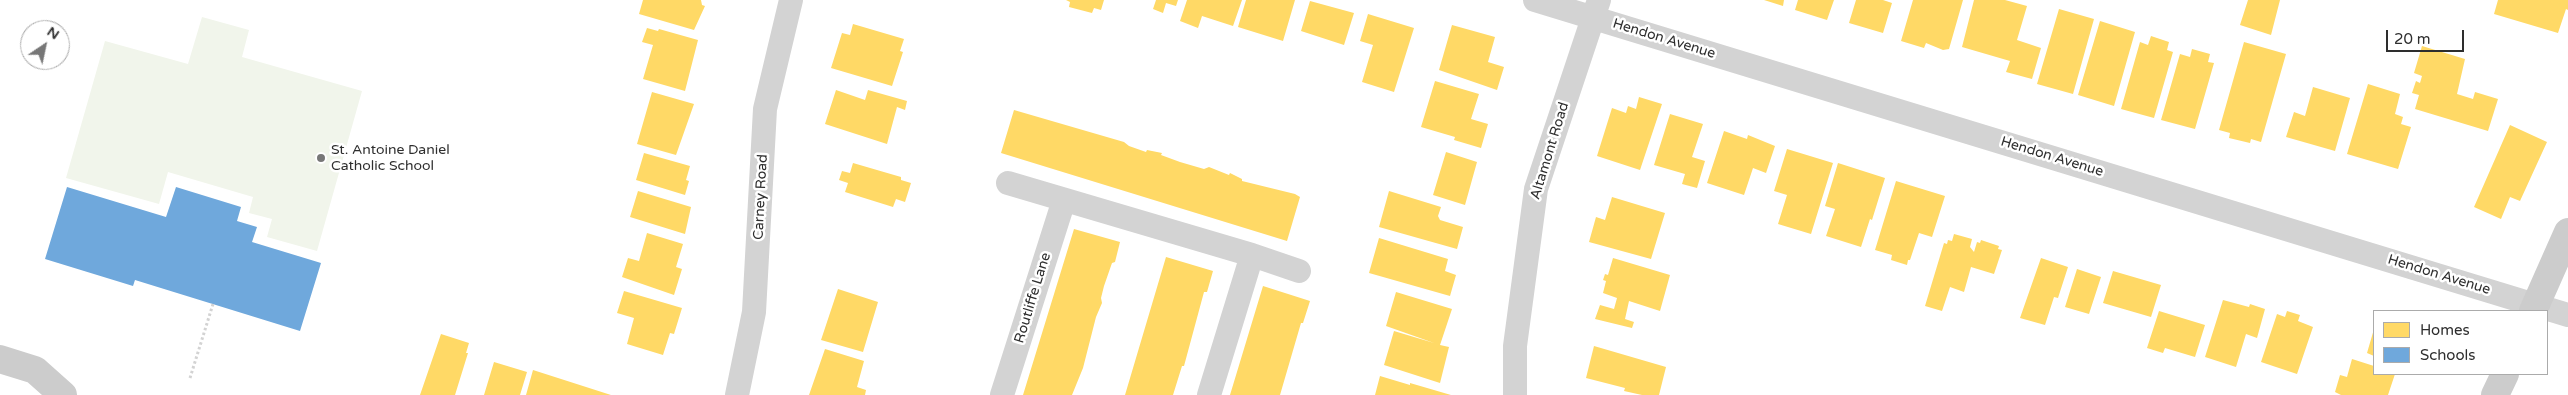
<!DOCTYPE html>
<style>
body{margin:0}
#map{position:relative;width:2568px;height:395px;overflow:hidden;background:#fff;font-family:"Varela Round",sans-serif}
canvas{display:block}
.legend{position:absolute;left:2373px;top:310px;width:175px;height:65px;box-sizing:border-box;background:#fff;border:1px solid #ababab;margin:0;padding:6px 9px;list-style:none;font-size:15px;color:#2e2e2e}
.legend li{display:flex;align-items:center;gap:10px;height:25px}
.legend b{width:25px;border:1px solid #ababab}
.north{position:absolute;left:20px;top:20px;width:50px;height:50px;box-sizing:border-box;background:#fff;border:1px solid #ababab;border-radius:50%;rotate:34deg;font-size:14px;font-weight:700;line-height:20px;text-align:center;color:#2e2e2e}
.north::after{content:'';display:block;margin:auto;width:18px;height:22px;background:#777;clip-path:polygon(50% 0,100% 100%,50% 72%,0 100%)}
.scale{position:absolute;left:2386px;top:30px;width:78px;height:22px;box-sizing:border-box;border:2px solid #2e2e2e;border-top:0;padding-left:6px;font-size:15px;line-height:18px;white-space:nowrap;color:#2e2e2e;-webkit-text-stroke:4px #fff;paint-order:stroke}
</style>
<div id="map">
<canvas width="2568" height="395"></canvas>
<ul class="legend">
<li><b style="height:14px;background:#ffd966"></b>Homes</li>
<li><b style="height:14px;background:#6fa8dc"></b>Schools</li>
</ul>
<div class="north">N</div>
<div class="scale">20 m</div>
</div>
<script>
const ctx = document.querySelector('canvas').getContext('2d');
ctx.lineJoin = 'round';
function fillPath(path, color) {
  ctx.fillStyle = color;
  ctx.fill(path, 'evenodd');
}
function strokePath(path, color, width, dash) {
  ctx.strokeStyle = color;
  ctx.lineWidth = width;
  ctx.lineCap = dash ? 'butt' : 'round';
  ctx.setLineDash(dash || []);
  ctx.stroke(path);
}
function write(font, color, halo, rows, align = 'center') {
  ctx.font = font + ' "Varela Round",sans-serif';
  ctx.lineWidth = 5;
  ctx.setLineDash([]);
  ctx.textBaseline = 'middle';
  ctx.strokeStyle = halo;
  ctx.fillStyle = color;
  for (const [text, x, y, turn = 0] of rows) {
    ctx.save();
    ctx.translate(x, y);
    ctx.rotate((+turn || 0) * Math.PI / 180);
    ctx.textAlign = isNaN(turn) ? turn : align;
    if (halo) ctx.strokeText(text, 0, 0);
    ctx.fillText(text, 0, 0);
    ctx.restore();
  }
}
const green = new Path2D(`
 M202 17 249 30 242 57 362 91 317 251 267 237 272 219 249 213 253 197 168 172 159 204 66 178 105 41 188 64Z`);
const homes = new Path2D(`
 M643 0H701L702 5 705 6 694 30 639 14Z
 M1066 0H1104L1101 10 1094 8 1092 13 1069 7 1070 2Z
 M1156 0H1178L1176 6 1166 3 1163 13 1153 9Z
 M1187 0H1242L1233 26 1202 16 1198 28 1180 21Z
 M1246 0H1295L1283 41 1238 27Z
 M1764 0H1784L1783 6Z
 M1798 0H1834L1827 20 1795 10Z
 M1856 0H1883L1892 3 1883 33 1849 23Z
 M1913 0H1963L1949 49 1943 50 1926 43 1924 48 1901 41Z
 M1974 0H2005L2027 6 2017 40 2041 48 2032 79 2006 72 2010 61 1962 47Z
 M2248 0H2280L2271 35 2240 25Z
 M2498 0H2568V10L2566 9 2558 33 2494 14Z
 M1310 1 1354 13 1344 45 1301 31Z
 M2059 9 2094 19 2073 94 2037 84Z
 M1368 14 1414 28 1394 92 1362 82 1373 45 1360 41Z
 M2100 21 2135 32 2114 106 2078 95Z
 M853 24 904 39 900 51 903 52 892 86 831 68 842 33 850 35Z
 M1452 25 1495 37 1488 62 1504 67 1497 90 1439 70Z
 M647 28 658 31 659 29 698 40 685 91 643 79 653 45 642 42Z
 M2151 36 2169 42 2167 50 2173 52 2154 118 2121 109 2140 42 2148 45Z
 M2244 42 2286 54 2261 142 2251 139 2250 143 2229 138 2230 133 2219 130Z
 M2422 46 2465 59 2457 94 2473 99 2475 92 2498 99 2488 131 2415 109 2419 95 2412 93 2416 81 2420 83 2422 76 2414 73Z
 M2192 49 2210 54 2208 62 2214 63 2195 129 2161 120 2180 54 2190 57Z
 M1435 81 1479 94 1471 119 1488 124 1481 148 1454 140 1455 137 1421 127Z
 M2368 84 2400 94 2395 114 2403 117 2401 124 2411 127 2398 169 2347 154Z
 M2313 87 2350 98 2335 151 2286 137 2294 112 2305 116Z
 M836 90 865 100 868 90 907 101 905 110 897 107 887 144 825 124Z
 M652 92 694 104 676 155 637 144Z
 M1639 97 1662 104 1640 170 1597 156 1612 108 1626 113 1628 106 1636 109Z
 M1014 110 1124 142 1129 146 1146 152 1147 150 1162 153 1161 155 1180 162 1204 169 1209 167 1229 175 1230 173 1242 179V181L1295 194 1300 197 1287 241 1001 153Z
 M1670 114 1703 124 1692 157 1705 161 1697 188 1682 184 1685 174 1654 165Z
 M2510 125 2547 142 2520 201 2510 197 2501 219 2474 207Z
 M1724 131 1747 139 1748 135 1775 146 1766 173 1753 168 1744 195 1707 183Z
 M1787 149 1833 163 1811 234 1778 224 1787 195 1774 191Z
 M1446 152 1477 162 1465 205 1433 195Z
 M644 153 690 166 686 180 689 181 685 195 636 180Z
 M853 163 901 177V180L911 183 905 202 896 199 893 207 845 192 848 183 839 180 842 171 850 173Z
 M1838 163 1885 178 1872 220 1870 219 1861 247 1826 236 1835 209 1825 206Z
 M1896 181 1945 196 1932 237 1919 233 1910 260H1908L1907 265 1891 260 1892 255 1875 250Z
 M638 191 691 207 685 234 630 217Z
 M1389 191 1441 207 1438 216 1440 220 1463 227 1457 249 1379 227Z
 M1612 197 1665 213 1651 259 1589 242 1596 217 1605 220Z
 M1074 229 1120 242 1115 262 1112 263 1104 286 1101 298 1102 303 1096 317 1083 368 1072 395H1023Z
 M647 233 683 244 676 267 682 269 674 295 622 277 628 258 639 261Z
 M1954 234 1972 239 1970 247 1974 252 1977 242 1980 243 1981 240 1999 246 1998 249 2002 250 1994 274 1971 267 1964 292 1950 287 1942 311 1925 306 1944 243 1947 244 1948 240 1952 241Z
 M1379 238 1448 259 1445 271 1456 275 1450 296 1369 273Z
 M1166 257 1213 271 1207 292H1204L1184 366H1182L1173 395H1125Z
 M1613 258 1670 275 1660 311 1629 301 1625 319 1634 322 1632 328 1595 319 1600 305 1614 309 1617 298 1603 293 1606 281 1603 280 1605 274 1608 275Z
 M2041 258 2068 267 2058 298 2054 297 2045 325 2020 318Z
 M2077 269 2101 277 2089 314 2065 307Z
 M2113 271 2161 285 2151 317 2103 303Z
 M1263 286 1310 301 1303 323H1301L1280 395H1230Z
 M838 289 878 302 863 352 821 340Z
 M624 291 682 308 674 334 670 333 663 355 627 344 634 318 617 313Z
 M1396 292 1452 309 1440 345 1449 347 1440 383 1384 365 1394 331 1434 343 1386 326Z
 M2223 300 2249 307 2250 304 2265 309 2257 338 2246 334 2236 367 2205 357Z
 M2159 311 2205 325 2195 357 2165 348 2163 353 2147 348Z
 M2287 311 2300 315 2298 321 2313 327 2297 374 2261 362 2277 314 2285 317Z
 M2374 329V356L2367 353Z
 M441 334 469 343 466 353H468L455 395H420Z
 M1594 346 1666 367 1659 395H1642L1624 391 1625 388 1586 378Z
 M825 349 864 361 857 387 866 390 865 395H809Z
 M2352 359 2374 366V374H2395L2388 395H2341L2335 392 2340 375 2347 377Z
 M494 362 527 372 520 395H484Z
 M533 370 611 395H526Z
 M1380 376 1410 385V383L1451 395H1375Z`);
const schools = new Path2D(`
 M67 187 166 217 176 187 241 207 237 221 257 227 252 242 321 263 300 331 135 280 133 286 45 259Z`);
const path = new Path2D(`
 M190 378 213 304`);
const street = new Path2D(`
 M1535 0 2568 315
 M1008 183 1252 255 1209 395
 M1252 255 1299 271
 M737 395 754 312 765 109 791 0
 M1002 395 1064 200
 M1515 395V346L1536 189 1599 0`);
const secondary = new Path2D(`
 M2533 311 2568 232
 M0 359 35 370 63 395
 M2495 395 2505 374`);
const markers = [
 [321,158,5,"#777"]
];
const streetNames = [
 ["Hendon Avenue",1664,39,17],
 ["Altamont Road",1550,151,-73],
 ["Hendon Avenue",2052,157,17],
 ["Carney Road",761,197,-87],
 ["Hendon Avenue",2439,275,17],
 ["Routliffe Lane",1033,298,-73]
];
const poiNames = [
 ["St. Antoine Daniel",331,150],
 ["Catholic School",331,166]
];
fillPath(green, '#f1f5eb');
fillPath(homes, '#ffd966');
fillPath(schools, '#6fa8dc');
strokePath(path, '#d3d3d3', 3, [2.5, 2.5]);
strokePath(street, '#d3d3d3', 24);
strokePath(secondary, '#ccc', 28);
for (const [x, y, r, color] of markers) {
  const dot = new Path2D();
  dot.arc(x, y, r, 0, 2 * Math.PI);
  ctx.fillStyle = color;
  ctx.fill(dot);
  strokePath(dot, '#fff', 2);
}
write('14px', '#2e2e2e', '#fff', streetNames);
write('14px', '#2e2e2e', '#fff', poiNames, 'left');
</script>
